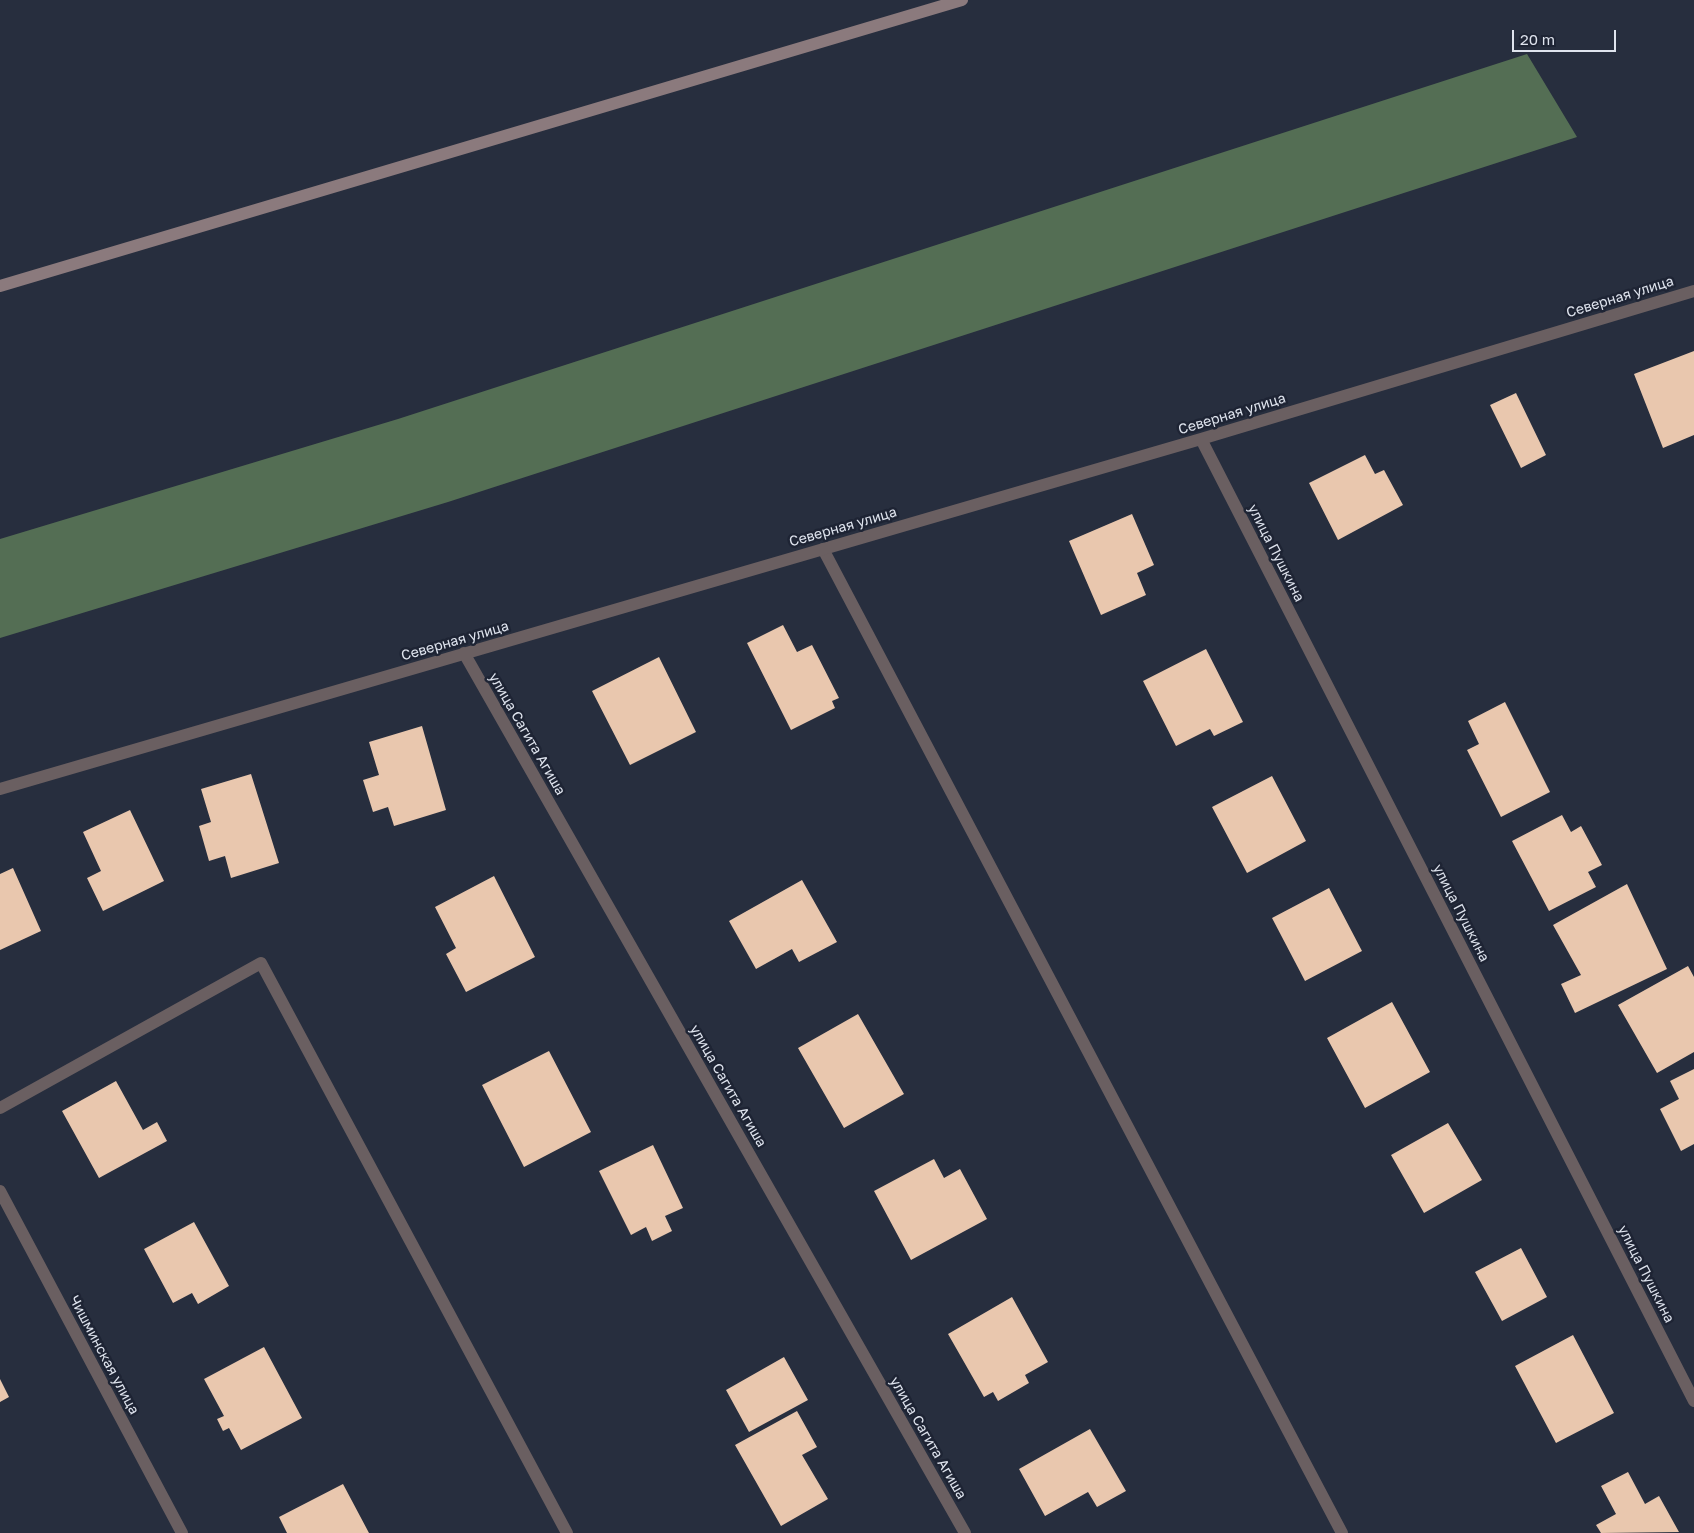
<!DOCTYPE html>
<meta charset="utf-8">
<style>
body{margin:0}
#map{position:relative;width:1694px;height:1533px;overflow:hidden;background:#272e3e;font-family:"Golos Text",sans-serif}
canvas{display:block}
.scale{position:absolute;left:1512px;top:30px;width:104px;height:22px;box-sizing:border-box;border:2px solid #dfe4ee;border-top:0;padding-left:6px;font-size:15px;line-height:18px;white-space:nowrap;color:#dfe4ee;-webkit-text-stroke:4px #1e2434;paint-order:stroke}
</style>
<div id="map">
<canvas width="1694" height="1533"></canvas>
<div class="scale">20 m</div>
</div>
<script>
const ctx = document.querySelector('canvas').getContext('2d');
ctx.lineJoin = 'round';
function fillPath(path, color) {
  ctx.fillStyle = color;
  ctx.fill(path, 'evenodd');
}
function strokePath(path, color, width, dash) {
  ctx.strokeStyle = color;
  ctx.lineWidth = width;
  ctx.lineCap = dash ? 'butt' : 'round';
  ctx.setLineDash(dash || []);
  ctx.stroke(path);
}
function write(font, color, halo, rows, align = 'center') {
  ctx.font = font + ' "Golos Text",sans-serif';
  ctx.lineWidth = 5;
  ctx.setLineDash([]);
  ctx.textBaseline = 'middle';
  ctx.strokeStyle = halo;
  ctx.fillStyle = color;
  for (const [text, x, y, turn = 0] of rows) {
    ctx.save();
    ctx.translate(x, y);
    ctx.rotate((+turn || 0) * Math.PI / 180);
    ctx.textAlign = isNaN(turn) ? turn : align;
    if (halo) ctx.strokeText(text, 0, 0);
    ctx.fillText(text, 0, 0);
    ctx.restore();
  }
}
const forest = new Path2D(`
 M1527 54 1577 137 448 502 0 638V539L398 419Z`);
const building = new Path2D(`
 M1694 351V435L1663 448 1634 374Z
 M1516 393 1546 455 1521 468 1490 405Z
 M1365 455 1375 474 1384 470 1403 505 1338 540 1309 483Z
 M1132 514 1154 565 1137 573 1146 595 1101 615 1069 541Z
 M783 625 797 652 812 645 839 698 832 701 835 708 791 730 747 643Z
 M1206 649 1243 722 1214 736 1210 729 1176 746 1143 681Z
 M659 657 696 732 630 765 592 691Z
 M1505 702 1550 792 1501 817 1467 750 1479 744 1468 721Z
 M422 726 446 810 394 826 388 807 373 812 363 780 379 775 369 742Z
 M251 774 279 863 231 878 225 856 209 861 199 826 211 822 201 789Z
 M1272 776 1306 841 1247 873 1212 807Z
 M130 810 164 881 103 911 87 878 101 871 83 832Z
 M1562 815 1571 832 1581 826 1602 865 1588 872 1596 887 1549 911 1512 841Z
 M13 868 41 931 0 950V874Z
 M494 876 535 957 466 992 446 954 456 948 435 907Z
 M802 880 837 942 799 962 792 949 756 969 729 921Z
 M1627 884 1667 969 1575 1013 1561 984 1581 975 1553 925Z
 M1329 888 1362 951 1305 981 1272 918Z
 M1688 966 1694 977V1052L1657 1073 1618 1005Z
 M1392 1002 1430 1072 1365 1108 1327 1038Z
 M858 1014 904 1094 844 1128 798 1048Z
 M549 1051 591 1132 524 1167 482 1085Z
 M1694 1069V1144L1681 1151 1660 1109 1679 1099 1670 1081Z
 M116 1081 143 1130 157 1122 167 1141 99 1178 62 1111Z
 M1448 1123 1482 1180 1424 1213 1391 1155Z
 M653 1145 683 1208 665 1216 672 1231 652 1241 646 1227 631 1235 599 1171Z
 M934 1159 944 1178 960 1169 987 1219 911 1260 874 1191Z
 M194 1222 229 1286 198 1304 192 1293 173 1303 144 1249Z
 M1521 1248 1547 1297 1502 1321 1475 1272Z
 M1012 1297 1048 1362 1025 1375 1029 1383 998 1401 993 1392 984 1397 948 1334Z
 M1573 1335 1614 1413 1556 1443 1515 1366Z
 M264 1347 302 1418 241 1450 229 1428 223 1431 217 1419 224 1416 204 1379Z
 M784 1357 808 1400 749 1432 726 1390Z
 M0 1379 9 1397 0 1402Z
 M797 1411 817 1447 802 1455 828 1499 781 1526 735 1445Z
 M1090 1429 1126 1491 1097 1507 1088 1492 1045 1516 1019 1469Z
 M1628 1472 1645 1504 1659 1496 1679 1532 1601 1533 1596 1525 1616 1514 1601 1486Z
 M343 1484 369 1533H287L279 1517Z`);
const service = new Path2D(`
 M823 549 1342 1533
 M0 1108 261 963 567 1533`);
const minor = new Path2D(`
 M1201 439 1694 1401
 M464 653 965 1533
 M0 789 1201 439 1694 291
 M0 1191 182 1533`);
const secondary = new Path2D(`
 M0 286 962 0`);
const streetNames = [
 ["Северная улица",1620,297,-17],
 ["Северная улица",1232,414,-17],
 ["Северная улица",843,527,-16],
 ["улица Пушкина",1276,553,63],
 ["Северная улица",455,641,-16],
 ["улица Сагита Агиша",527,734,60],
 ["улица Пушкина",1461,913,63],
 ["улица Сагита Агиша",728,1086,60],
 ["улица Пушкина",1646,1274,63],
 ["Чишминская улица",104,1355,62],
 ["улица Сагита Агиша",928,1438,60]
];
fillPath(forest, '#546e54');
fillPath(building, '#e9c7ae');
strokePath(service, '#6a5f61', 12);
strokePath(minor, '#6a5f61', 12);
strokePath(secondary, '#8b7a7d', 12);
write('14px', '#dfe4ee', '#1e2434', streetNames);
</script>
